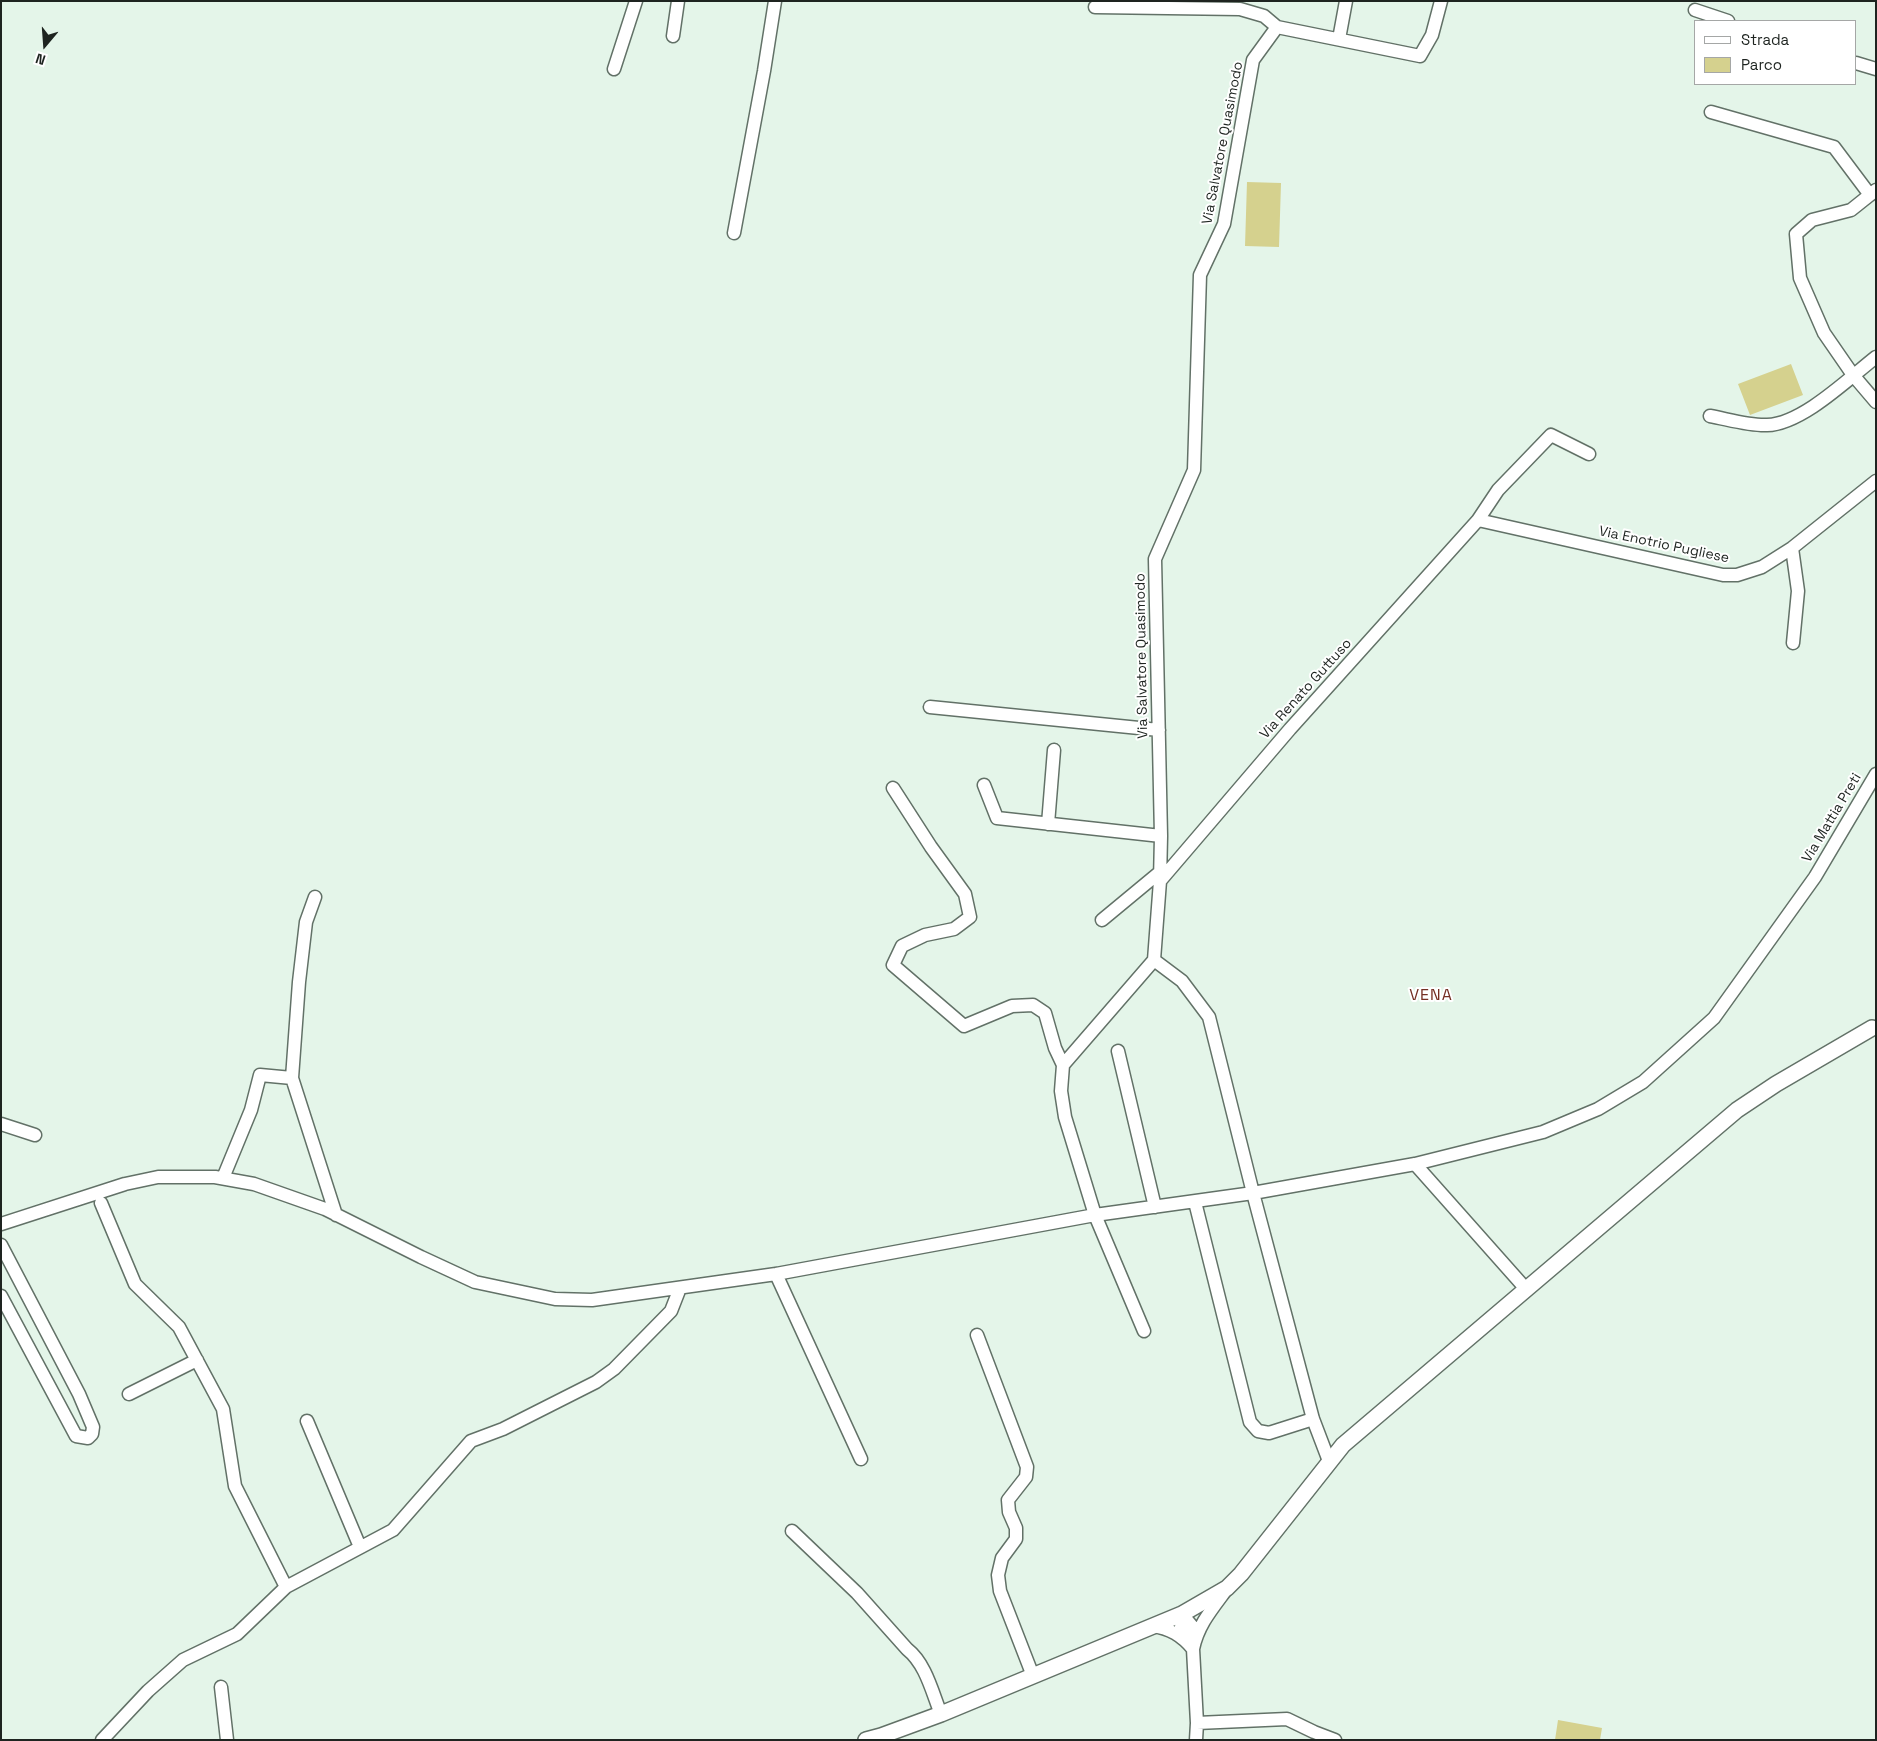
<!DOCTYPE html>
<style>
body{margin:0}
#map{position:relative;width:1877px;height:1741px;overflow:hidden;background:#e4f5e9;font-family:"Space Grotesk",sans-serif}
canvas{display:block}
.frame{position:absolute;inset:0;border:2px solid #1e2420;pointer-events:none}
.legend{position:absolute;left:1694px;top:20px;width:162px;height:65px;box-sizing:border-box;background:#fff;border:1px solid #a5a7a6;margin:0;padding:6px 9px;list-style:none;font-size:15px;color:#1e2420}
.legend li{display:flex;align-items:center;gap:10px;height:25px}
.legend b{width:25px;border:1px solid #a5a7a6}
.north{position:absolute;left:20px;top:20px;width:50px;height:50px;-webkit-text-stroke:4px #fff;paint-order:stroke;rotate:198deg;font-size:14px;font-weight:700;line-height:20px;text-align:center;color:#1e2420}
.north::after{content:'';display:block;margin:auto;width:18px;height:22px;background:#1e2420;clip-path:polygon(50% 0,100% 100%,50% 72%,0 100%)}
</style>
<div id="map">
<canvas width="1877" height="1741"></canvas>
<div class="frame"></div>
<ul class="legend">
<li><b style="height:6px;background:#fff"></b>Strada</li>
<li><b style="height:14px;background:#d5d18e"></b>Parco</li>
</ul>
<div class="north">N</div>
</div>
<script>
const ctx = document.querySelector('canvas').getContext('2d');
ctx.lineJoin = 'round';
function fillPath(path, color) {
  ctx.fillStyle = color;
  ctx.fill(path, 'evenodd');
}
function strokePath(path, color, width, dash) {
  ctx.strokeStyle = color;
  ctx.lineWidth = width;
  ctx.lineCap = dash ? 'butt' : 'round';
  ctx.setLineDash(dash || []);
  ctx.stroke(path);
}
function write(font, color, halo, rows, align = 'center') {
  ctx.font = font + ' "Space Grotesk",sans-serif';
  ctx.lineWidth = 4;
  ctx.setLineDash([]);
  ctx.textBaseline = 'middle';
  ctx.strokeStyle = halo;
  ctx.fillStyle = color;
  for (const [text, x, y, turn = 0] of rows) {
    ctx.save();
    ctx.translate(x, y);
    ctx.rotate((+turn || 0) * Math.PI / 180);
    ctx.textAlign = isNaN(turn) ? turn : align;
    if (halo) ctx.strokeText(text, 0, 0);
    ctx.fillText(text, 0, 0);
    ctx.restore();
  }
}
const green = new Path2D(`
 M1247 182 1281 183 1279 247 1245 246Z
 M1791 364 1803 395 1750 415 1738 384Z
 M1558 1720 1602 1728 1600 1740H1555Z`);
const minor = new Path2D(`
 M1095 7 1240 9 1264 16 1277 27
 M1695 10 1728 21
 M673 36 678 1
 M1339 39 1346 1
 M1856 63 1876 69
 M614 69 636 1
 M1711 112 1834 147 1870 195
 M1876 190 1851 210 1812 220 1796 234 1800 278 1824 333 1853 375 1876 402
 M734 233 764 71 775 1
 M1710 416C1727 419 1750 426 1767 425 1802 424 1848 379 1876 357
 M1478 520 1723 575H1737L1762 567 1792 548 1876 481
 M1792 548 1798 591 1793 643
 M930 707 1159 730
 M984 785 997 818 1161 836
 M893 788 931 847 965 894 970 917 954 929 925 935 902 946 893 965 964 1026 1012 1006 1033 1005 1045 1013 1055 1048 1063 1065
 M1048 824 1054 750
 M1160 881 1290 729 1478 520 1498 490 1551 435 1589 454
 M315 897 306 922 299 982 292 1078 336 1215
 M1102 920 1160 872
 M1154 960 1182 981 1209 1017 1253 1193 1313 1419 1329 1461
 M1118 1051 1155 1207
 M1 1124 35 1135
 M1415 1164 1526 1289
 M223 1178 251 1110 260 1075 292 1078
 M1195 1202 1250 1422 1258 1431 1269 1433 1313 1419
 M101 1203 135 1284 179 1327 223 1409 235 1486 286 1587
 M1 1224 125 1184 158 1177H215L254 1184 325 1209 421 1257 475 1282 555 1299 592 1300 776 1274 1095 1215 1253 1193 1415 1164 1543 1132 1598 1109 1643 1082 1714 1018 1815 877 1876 774
 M1 1245 79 1394 93 1427 92 1434 88 1438 76 1436 1 1296
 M776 1274 861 1459
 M1144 1331 1095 1215 1065 1117 1061 1091 1063 1065 1154 960 1160 881 1161 836 1155 559 1194 470 1200 275 1224 224 1253 60 1277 27 1420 56 1432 35 1441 1
 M977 1335 1027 1467 1026 1477 1008 1500 1009 1512 1016 1528V1539L1002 1558 998 1575 1000 1591 1033 1676
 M129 1394 197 1360
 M307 1421 360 1547
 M792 1531 857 1593 907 1649C926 1664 932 1692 941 1714
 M1152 1626C1170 1628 1182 1636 1193 1649 1198 1625 1212 1609 1226 1590
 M1187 1641 1181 1628 1182 1614 1192 1626 1195 1639
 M1193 1649 1197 1723 1196 1740
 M221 1687 227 1740
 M1197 1723 1287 1719 1314 1732 1335 1740
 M102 1740 148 1691 183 1660 237 1634 286 1587 393 1530 471 1441 503 1429 596 1382 614 1369 671 1311 680 1288`);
const major = new Path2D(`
 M866 1740 881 1736 941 1714 1182 1614 1227 1588 1241 1574 1343 1445 1737 1110 1776 1084 1872 1028`);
const streetNames = [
 ["Via Salvatore Quasimodo",1223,143,-79],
 ["Via Enotrio Pugliese",1664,545,12],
 ["Via Salvatore Quasimodo",1142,656,-91],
 ["Via Renato Guttuso",1306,689,-48],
 ["Via Mattia Preti",1832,818,-59]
];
const quarterNames = [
 ["VENA",1431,996]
];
fillPath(green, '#d5d18e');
strokePath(minor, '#627167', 15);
strokePath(major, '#627167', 18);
strokePath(minor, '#fff', 12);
strokePath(major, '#fff', 15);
write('14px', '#1e2420', '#fff', streetNames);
ctx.letterSpacing = '1px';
write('16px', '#742f23', '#fff', quarterNames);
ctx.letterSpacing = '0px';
</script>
